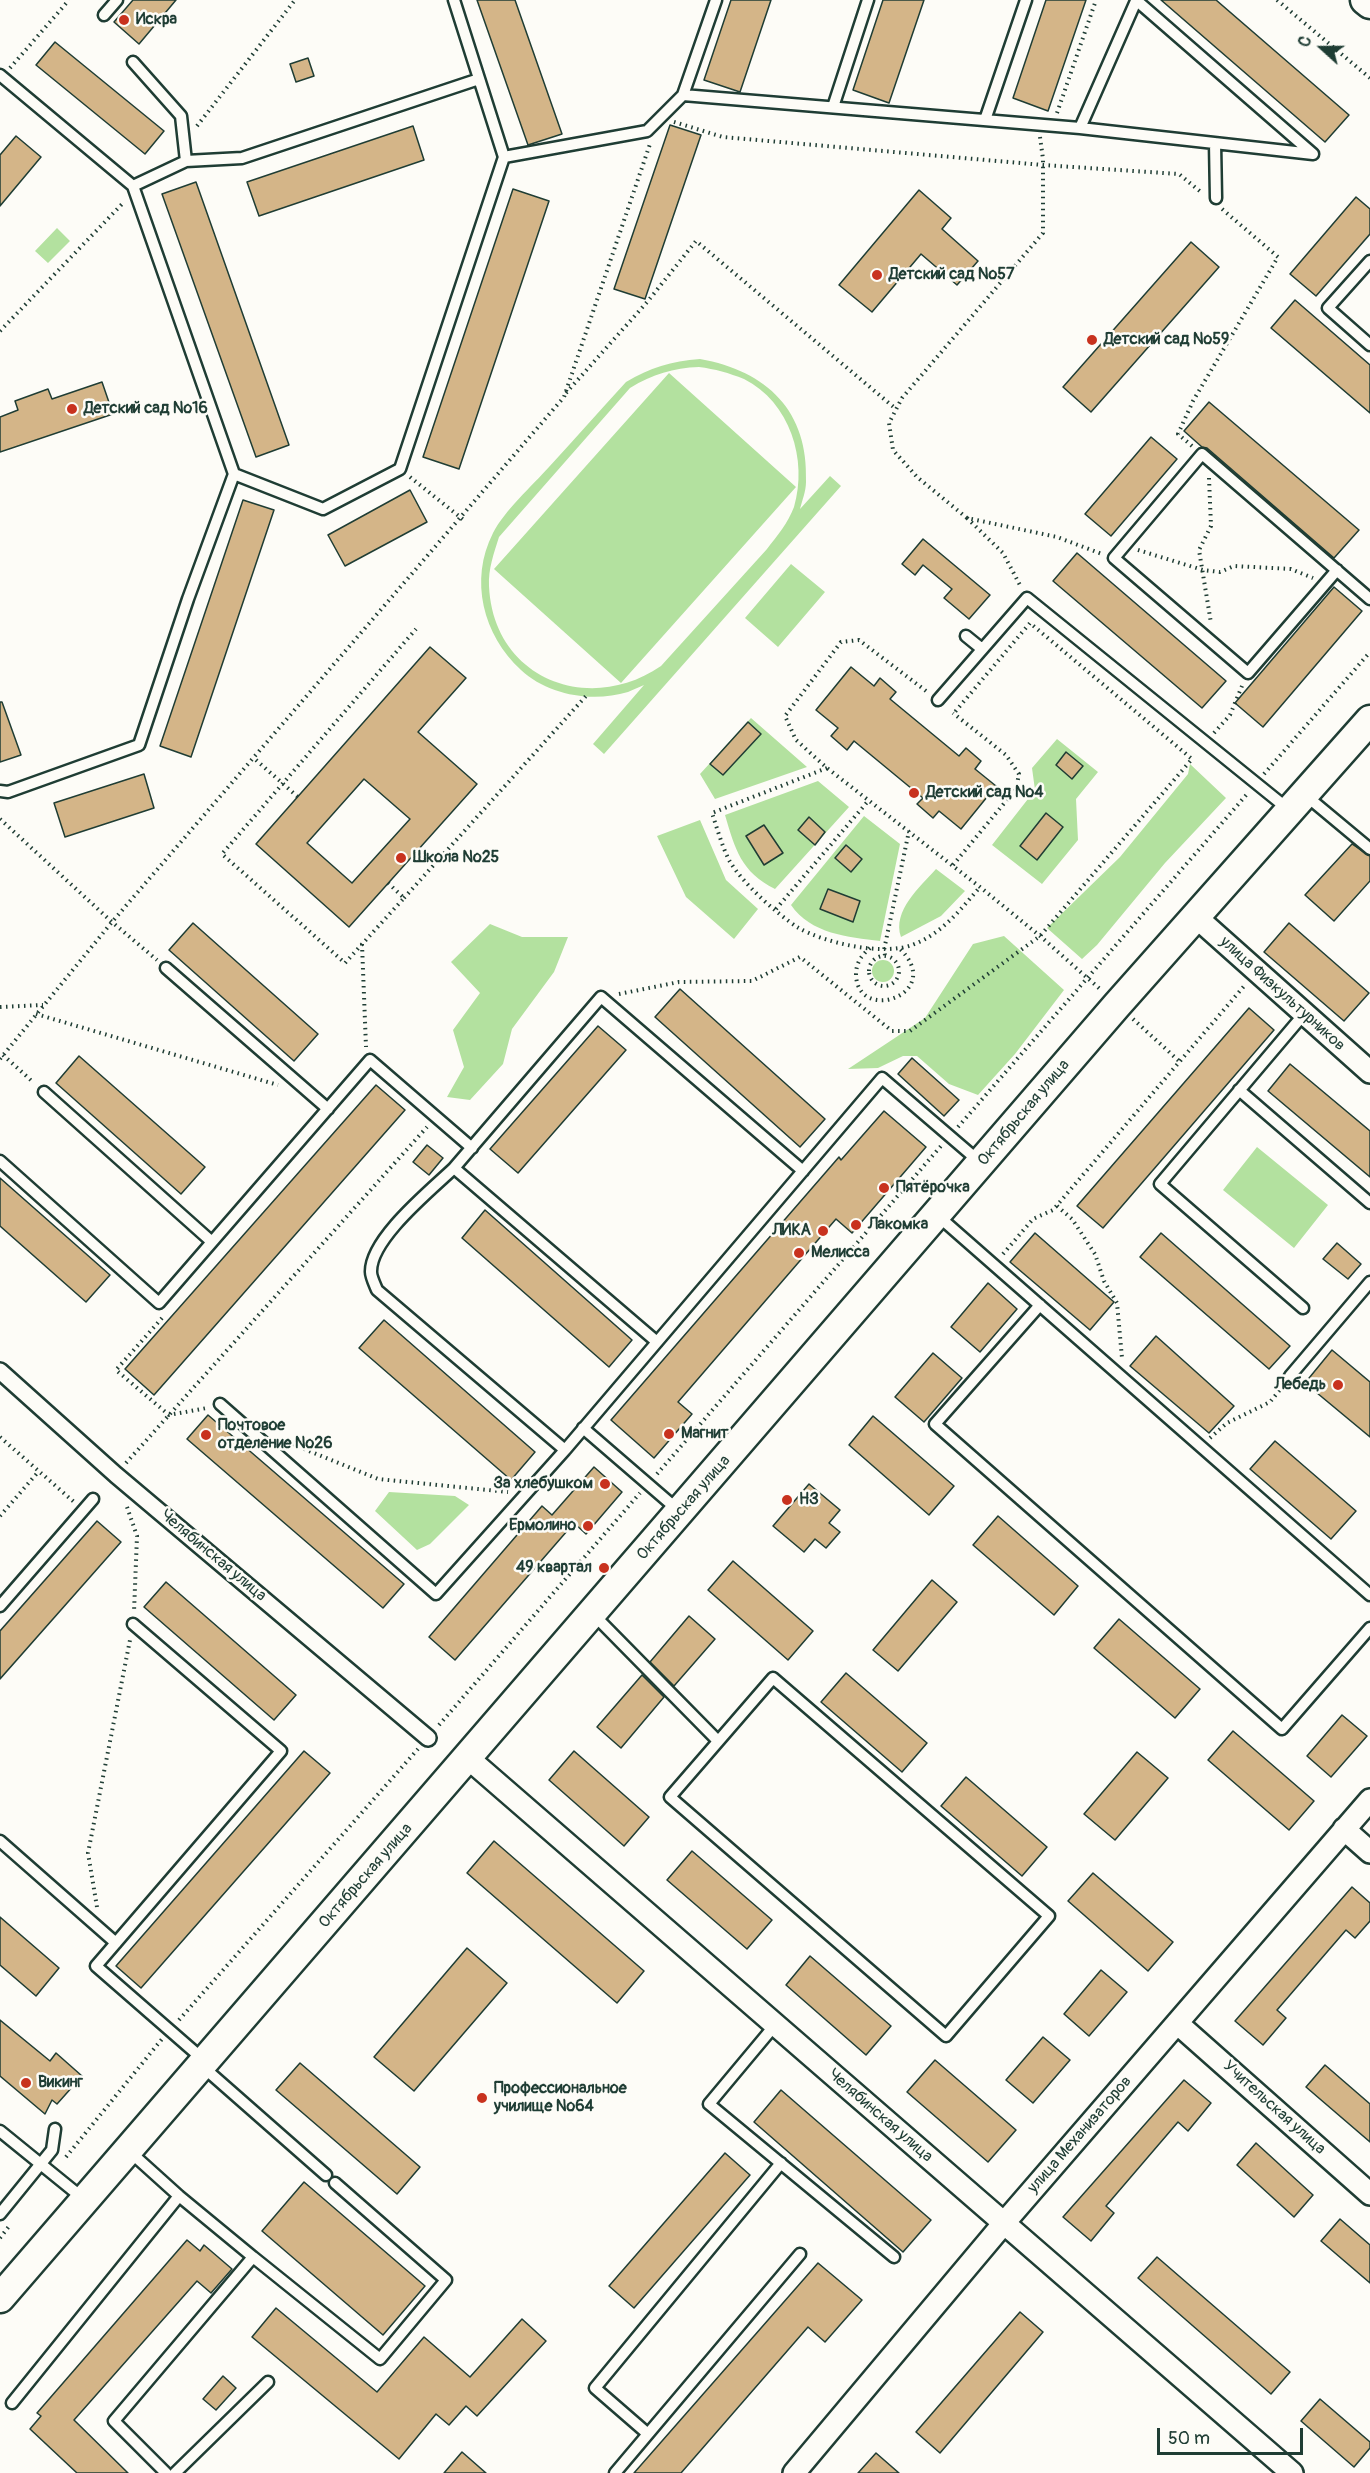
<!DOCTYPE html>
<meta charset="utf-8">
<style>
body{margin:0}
#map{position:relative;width:1370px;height:2473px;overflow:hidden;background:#fdfcf7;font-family:Pangolin,sans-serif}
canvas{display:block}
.north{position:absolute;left:1292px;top:18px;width:60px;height:60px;-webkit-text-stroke:4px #fdfcf7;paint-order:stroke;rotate:291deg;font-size:16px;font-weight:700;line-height:24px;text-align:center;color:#1f3d34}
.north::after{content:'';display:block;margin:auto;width:21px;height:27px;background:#1f3d34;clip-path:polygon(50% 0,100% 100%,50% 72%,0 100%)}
.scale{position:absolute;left:1157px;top:2428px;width:146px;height:27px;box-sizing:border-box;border:3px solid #1f3d34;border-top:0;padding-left:8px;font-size:18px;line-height:21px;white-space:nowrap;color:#1f3d34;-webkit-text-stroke:4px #fdfcf7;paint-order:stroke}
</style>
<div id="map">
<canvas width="1370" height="2473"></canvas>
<div class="north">С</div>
<div class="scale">50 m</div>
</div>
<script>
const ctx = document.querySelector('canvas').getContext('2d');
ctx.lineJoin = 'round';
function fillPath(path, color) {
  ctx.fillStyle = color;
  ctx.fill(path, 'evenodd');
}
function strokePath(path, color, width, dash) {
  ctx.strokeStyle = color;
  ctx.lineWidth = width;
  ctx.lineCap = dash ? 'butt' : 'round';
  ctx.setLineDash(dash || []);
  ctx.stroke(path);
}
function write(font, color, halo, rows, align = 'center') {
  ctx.font = font + ' Pangolin,sans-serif';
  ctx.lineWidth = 5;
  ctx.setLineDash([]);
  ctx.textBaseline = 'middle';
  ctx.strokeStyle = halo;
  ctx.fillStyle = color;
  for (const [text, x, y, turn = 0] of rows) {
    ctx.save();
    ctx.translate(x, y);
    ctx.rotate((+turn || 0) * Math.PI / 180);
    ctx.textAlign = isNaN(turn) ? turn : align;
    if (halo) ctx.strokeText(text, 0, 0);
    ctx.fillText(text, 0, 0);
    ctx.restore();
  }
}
const green = new Path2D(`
 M57 228 70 241 48 263 35 251Z
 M700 359C767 371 809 411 806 482 806 491 802 501 800 509L830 476 841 486 604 754 593 744 644 685C639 687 633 690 628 692 592 703 548 695 521 670 483 635 469 580 493 533 505 510 532 486 549 467 575 439 600 410 626 382 650 368 671 361 700 359ZM699 367C715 369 729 373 744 379 790 402 808 460 794 507 788 523 777 536 767 549L661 666C588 716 493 678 489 586 488 569 494 553 499 537L630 388C653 374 673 368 699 367Z
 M669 373 796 487 621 683 494 569Z
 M791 564 825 592 778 647 745 618Z
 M751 718 807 767 715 799 700 774Z
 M1057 739 1098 772 1076 799 1078 840 1042 884 992 845 1035 790 1032 768Z
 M1190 764 1226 798 1165 863 1097 945 1082 959 1047 928 1120 857 1188 774Z
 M818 781 849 807 775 889C741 872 735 849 725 815Z
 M864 816 900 844 880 941C848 937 811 934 791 905Z
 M700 820 726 880 758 909 734 939 686 897 657 836Z
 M936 869 965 891 941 916 901 937C892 911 920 887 936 869Z
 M490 924 522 937H568L554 972 512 1029 503 1064 470 1100 447 1097 464 1067 453 1030 480 993 451 962Z
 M1004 936 1064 990 1015 1054 978 1095 949 1084 917 1056H903L878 1068 848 1069 925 1018 973 944Z
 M872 971a11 11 0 1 1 22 0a11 11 0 1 1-22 0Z
 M1257 1147 1328 1205 1294 1248 1223 1190Z
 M389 1492 455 1496 469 1505 430 1544 417 1550 375 1511Z`);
const building = new Path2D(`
 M133 0H176L139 44 114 22Z
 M477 0H515L562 134 528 145Z
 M731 0H771L740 92 704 80Z
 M883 0H924L889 103 853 90Z
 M1046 0H1086L1048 111 1013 98Z
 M1161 0H1216L1349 115 1325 142Z
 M55 42 164 131 145 154 36 65Z
 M308 58 314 76 296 82 290 64Z
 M670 125 701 135 645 299 614 289Z
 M413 126 424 160 259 216 247 182Z
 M16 136 41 157 0 206V155Z
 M196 182 289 445 256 457 162 194Z
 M513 189 549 201 459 469 423 457Z
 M919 190 951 218 942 229 978 261 957 285 921 254 872 312 839 285Z
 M1356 197 1370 209V234L1316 296 1290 274Z
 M1191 242 1219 267 1091 412 1063 387Z
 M1295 300 1370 365V413L1271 328Z
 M102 382 113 414 0 452V417L18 410 15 401 48 389 52 399Z
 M1209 402 1359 530 1334 558 1207 448 1202 447 1184 431Z
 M1151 437 1177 459 1111 536 1085 514Z
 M410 490 427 522 345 566 328 535Z
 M243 500 274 510 191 757 160 746Z
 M923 539 990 595 969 619 944 598 952 589 923 565 915 575 902 564Z
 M1077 553 1226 681 1202 708 1053 581Z
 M1334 587 1362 611 1263 727 1235 703Z
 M430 647 466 678 418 732 477 784 349 927 256 844ZM364 779 410 819 352 883 307 843Z
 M851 667 874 686 880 678 896 692 890 699 959 756 966 748 981 761 975 769 996 786 961 829 939 811 933 818 917 804 923 798 854 741 847 750 831 736 838 728 816 710Z
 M0 702H2L21 755 0 762Z
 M748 722 761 734 723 775 710 764Z
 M1066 752 1083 766 1072 779 1056 765Z
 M144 774 154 808 65 837 54 803Z
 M1046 813 1063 827 1037 860 1020 846Z
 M809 817 825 832 815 845 798 830Z
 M764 825 783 853 764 865 746 836Z
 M1352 844 1370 856V881L1334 921 1305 895Z
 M846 845 862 859 851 872 835 858Z
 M828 889 860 901 853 922 820 909Z
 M193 923 318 1034 294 1061 169 950Z
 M1289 923 1369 993 1344 1021 1264 952Z
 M680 989 825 1119 800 1147 655 1017Z
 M1249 1008 1274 1030 1103 1228 1077 1206Z
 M598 1026 626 1050 518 1173 490 1149Z
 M79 1056 205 1167 181 1194 56 1083Z
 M912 1058 959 1100 944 1116 898 1074Z
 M1290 1064 1370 1131V1177L1268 1091Z
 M376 1085 405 1110 154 1395 125 1369Z
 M884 1111 926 1147 852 1233 836 1219 678 1402 692 1414 654 1458 611 1420 839 1157 841 1160Z
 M427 1145 443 1158 429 1175 413 1162Z
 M0 1178 110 1275 86 1302 0 1226Z
 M485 1210 632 1340 609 1367 462 1238Z
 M1035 1233 1114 1302 1090 1330 1010 1262Z
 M1161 1233 1290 1346 1269 1369 1140 1257Z
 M1337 1243 1361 1264 1348 1279 1323 1259Z
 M988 1283 1017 1309 980 1352 951 1327Z
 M384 1320 535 1452 511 1480 359 1348Z
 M1156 1336 1234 1406 1209 1433 1130 1366Z
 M1332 1350 1370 1382V1437L1305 1383Z
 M933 1353 962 1378 924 1422 895 1397Z
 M208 1415 404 1584 383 1608 187 1439Z
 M873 1416 954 1486 929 1515 849 1445Z
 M1275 1441 1356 1511 1331 1539 1250 1469Z
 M594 1467 622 1492 586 1534 574 1523 455 1660 429 1637 542 1506 552 1515Z
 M809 1484 840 1510 829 1523 840 1532 826 1548 815 1539 804 1552 773 1526Z
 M998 1516 1078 1586 1054 1615 973 1545Z
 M97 1521 121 1542 0 1679V1631Z
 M733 1561 813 1631 788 1660 708 1590Z
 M932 1580 957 1602 898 1671 873 1650Z
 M166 1582 296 1695 274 1720 144 1607Z
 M689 1616 715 1639 674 1686 650 1662Z
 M1119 1619 1200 1689 1175 1718 1094 1648Z
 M846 1673 927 1743 902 1772 821 1702Z
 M642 1675 664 1697 621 1748 597 1727Z
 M1342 1715 1367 1736 1331 1777 1307 1756Z
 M1233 1731 1314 1801 1289 1830 1208 1760Z
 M304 1751 330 1773 141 1988 116 1966Z
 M574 1751 649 1817 624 1846 549 1780Z
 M1137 1752 1168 1778 1115 1840 1084 1814Z
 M966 1777 1047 1847 1022 1876 941 1806Z
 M494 1841 644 1971 617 2003 467 1873Z
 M692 1851 772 1920 747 1949 667 1880Z
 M1093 1873 1173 1942 1148 1971 1068 1901Z
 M1352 1887 1370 1903V1921L1355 1938 1346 1930 1277 2010 1286 2018 1263 2045 1235 2021Z
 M0 1917 59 1968 36 1996 0 1965Z
 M467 1948 507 1983 414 2091 374 2057Z
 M810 1956 891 2026 866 2055 786 1985Z
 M1101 1970 1127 1992 1089 2036 1064 2014Z
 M0 2020 50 2061 56 2053 82 2076 57 2104 52 2100 45 2114 0 2076Z
 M1043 2037 1070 2060 1033 2103 1006 2080Z
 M935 2060 1016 2130 988 2162 907 2092Z
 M300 2063 420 2167 397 2194 276 2090Z
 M1325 2065 1370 2104V2142L1306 2087Z
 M1184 2080 1211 2103 1188 2131 1178 2122 1106 2206 1114 2213 1091 2241 1063 2217Z
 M781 2090 931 2220 903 2252 754 2122Z
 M1256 2143 1313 2195 1294 2217 1237 2165Z
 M725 2153 750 2175 634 2308 609 2286Z
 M304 2182 425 2286 383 2335 262 2231Z
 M1340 2219 1370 2245V2283L1321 2241Z
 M187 2240 200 2251 204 2245 232 2269 211 2293 197 2281 74 2420 128 2473H77L30 2429 41 2416 37 2413Z
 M1157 2257 1290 2372 1271 2394 1138 2278Z
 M818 2263 862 2300 825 2342 808 2327 681 2473H634Z
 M276 2308 377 2392 424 2337 470 2377 522 2319 546 2341 477 2416 466 2406 449 2425 436 2414 399 2459 252 2337Z
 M1020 2312 1043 2332 940 2453 916 2432Z
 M223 2376 236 2388 216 2410 203 2399Z
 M1320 2399 1370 2442V2448L1354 2467 1301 2421Z
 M462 2452 486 2473H444Z
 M876 2453 899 2473H858Z`);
const path = new Path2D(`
 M1277 0 1370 78
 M10 68 69 0
 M1057 113 1096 0
 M674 122 723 137 1043 165 1179 174 1202 193
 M197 126 295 0
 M1040 137 1043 159V233L902 398 889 423 893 450 917 477 967 518 1057 537 1102 554
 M0 331 124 202
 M566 393 648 301 696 241 896 409
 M1192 446 1178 434 1193 401 1278 257 1222 209
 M410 477 465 521
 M1209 478 1211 526 1199 550 1211 623
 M967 518 1003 553 1021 587
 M1138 550 1203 570 1220 572 1234 566 1291 569 1313 578
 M926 691 859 640 841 642 785 716 796 740 827 768 980 887 1040 936 1101 990
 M1214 733 1230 715 1242 686
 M256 760 298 797
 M827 768 712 813C717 828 722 846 729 860 742 883 775 912 797 927 824 943 882 956 912 945 942 934 960 910 980 887
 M1264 774 1370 652
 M0 819 112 922 157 960
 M953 865 1016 789 1019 774 1006 755 953 713
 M388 883 404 898 345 963 222 854 416 629
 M404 898 586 696
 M776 909 869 800
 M362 944 366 1047
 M870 948C861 956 856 963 856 975 858 1025 947 993 899 948
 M885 955 884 950 909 831
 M869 971a15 15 0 1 1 30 0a15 15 0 1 1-30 0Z
 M619 994 679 982 752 981 800 957 892 1031H910L1040 936 1192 759 1030 623 954 713
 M0 1007 43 1005
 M36 1014 278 1085
 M1133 1019 1179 1061
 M3 1055 34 1083
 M0 1059 112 922 564 397 650 144
 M958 1127 1248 793
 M1057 1206 1072 1219 1095 1254 1104 1281 1117 1303 1122 1358
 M1003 1254 1033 1219 1053 1210 1245 985
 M162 1318 116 1370 169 1415 207 1408
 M0 1437 74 1502
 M1210 1438 1227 1423 1270 1402 1283 1386
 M287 1442 378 1479 508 1492
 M126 1463 427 1127
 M657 1474 941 1146
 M127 1507 137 1536 134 1612
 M0 1516 39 1471
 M439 1725 640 1493
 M97 1907 88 1853 130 1640
 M179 2020 418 1749
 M66 2157 162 2039
 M0 2238 10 2225`);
const service = new Path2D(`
 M1136 0 1313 154
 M104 15 117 0
 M133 62 181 116 186 161
 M0 75 133 186 234 474 188 599 139 745 8 792 0 791
 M683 95 1080 128 1136 1
 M833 107 868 0
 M985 120 1026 0
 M1080 128 1313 154
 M1215 143 1216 198
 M504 157 647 131 683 95 716 0
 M133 186 186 161 242 158 479 79
 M1370 261 1328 308 1370 345
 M234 474 323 509 400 469 504 157 454 0
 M1337 570 1248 673 1114 558 1202 454 1370 599
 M966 636 982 649
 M938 700 1027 598 1288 809
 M1304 794 1370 849
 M166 968 328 1109
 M1239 1090 1370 1203
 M44 1092 212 1242
 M0 1161 159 1303 370 1060 472 1148
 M454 1168C431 1190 370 1239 371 1272 371 1277 375 1285 377 1290L565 1450
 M937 1215 1370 1595
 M1040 1305 935 1424 1282 1729 1370 1628
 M1303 1308 1160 1184 1304 1014
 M657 1342 454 1168 601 997 803 1171
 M1290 1376 1370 1282
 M220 1404 436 1594 565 1450 882 1078 981 1163
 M583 1428 678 1510
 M0 1606 93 1499
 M593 1614 718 1741
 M133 1624 281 1751 96 1966 205 2061
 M773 1678 1049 1916 946 2036 670 1797Z
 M0 1841 116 1943
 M775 2025 709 2104 894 2257
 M202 2066 326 2175
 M0 2131 85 2200
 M128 2150 179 2196 253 2257 114 2421 166 2473
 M0 2214 52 2150 55 2129
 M253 2257 380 2359 446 2280 335 2183
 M12 2403 179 2196
 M648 2434 595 2388 781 2163
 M175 2473 268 2382
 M615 2473 800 2254`);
const pedestrian = new Path2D(`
 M0 1371 116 1475 428 1738`);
const minor = new Path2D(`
 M1195 916 1370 1072
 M468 1758 1292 2473
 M1344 1829 1370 1852
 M1177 2023 1370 2194
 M794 2473 1004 2223 1370 1800`);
const secondary = new Path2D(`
 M1365 0 1370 4
 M0 2298 1117 1005 1370 720`);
const markers = [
 [124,20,6,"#c8321e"],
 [877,275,6,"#c8321e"],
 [1092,340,6,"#c8321e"],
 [72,409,6,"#c8321e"],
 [914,793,6,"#c8321e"],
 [401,858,6,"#c8321e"],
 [884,1188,6,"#c8321e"],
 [856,1225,6,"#c8321e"],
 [823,1231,6,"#c8321e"],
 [799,1253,6,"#c8321e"],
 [1338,1385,6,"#c8321e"],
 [669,1434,6,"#c8321e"],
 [206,1435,6,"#c8321e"],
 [605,1484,6,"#c8321e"],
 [787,1500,6,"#c8321e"],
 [588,1526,6,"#c8321e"],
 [604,1568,6,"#c8321e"],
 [26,2083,6,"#c8321e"],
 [482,2098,6,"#c8321e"]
];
const poiNames = [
 ["Искра",136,20],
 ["Детский сад №57",889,275],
 ["Детский сад №59",1104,340],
 ["Детский сад №16",84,409],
 ["Детский сад №4",926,793],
 ["Школа №25",413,858],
 ["Пятёрочка",896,1188],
 ["Лакомка",868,1225],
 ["ЛИКА",811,1231,"right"],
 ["Мелисса",811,1253],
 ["Лебедь",1326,1385,"right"],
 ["Почтовое",218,1426],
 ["отделение №26",218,1444],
 ["Магнит",681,1434],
 ["За хлебушком",593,1484,"right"],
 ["НЗ",799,1500],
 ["Ермолино",576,1526,"right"],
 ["49 квартал",592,1568,"right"],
 ["Викинг",38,2083],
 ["Профессиональное",494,2089],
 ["училище №64",494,2107]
];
const streetNames = [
 ["улица Физкультурников",1282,994,42],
 ["Октябрьская улица",1024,1113,-50],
 ["Октябрьская улица",684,1508,-49],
 ["Челябинская улица",213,1556,40],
 ["Октябрьская улица",366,1876,-49],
 ["Учительская улица",1274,2108,42],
 ["Челябинская улица",880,2116,41],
 ["улица Механизаторов",1080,2135,-49]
];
fillPath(green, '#b3e19f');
fillPath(building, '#d4b588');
strokePath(building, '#1f3d34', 1.5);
strokePath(service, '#1f3d34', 15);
strokePath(pedestrian, '#1f3d34', 20);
strokePath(minor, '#1f3d34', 26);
strokePath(secondary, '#1f3d34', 33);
strokePath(path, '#1f3d34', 4, [1.5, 4.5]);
strokePath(service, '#fdfcf7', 10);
strokePath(pedestrian, '#fdfcf7', 15);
strokePath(minor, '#fdfcf7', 21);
strokePath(secondary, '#fdfcf7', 28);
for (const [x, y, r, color] of markers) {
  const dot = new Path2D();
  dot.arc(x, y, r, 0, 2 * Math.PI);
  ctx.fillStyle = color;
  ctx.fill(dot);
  strokePath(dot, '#fdfcf7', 2);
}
write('bold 16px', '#1f3d34', '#fdfcf7', poiNames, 'left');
write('16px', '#1f3d34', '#fdfcf7', streetNames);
</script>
